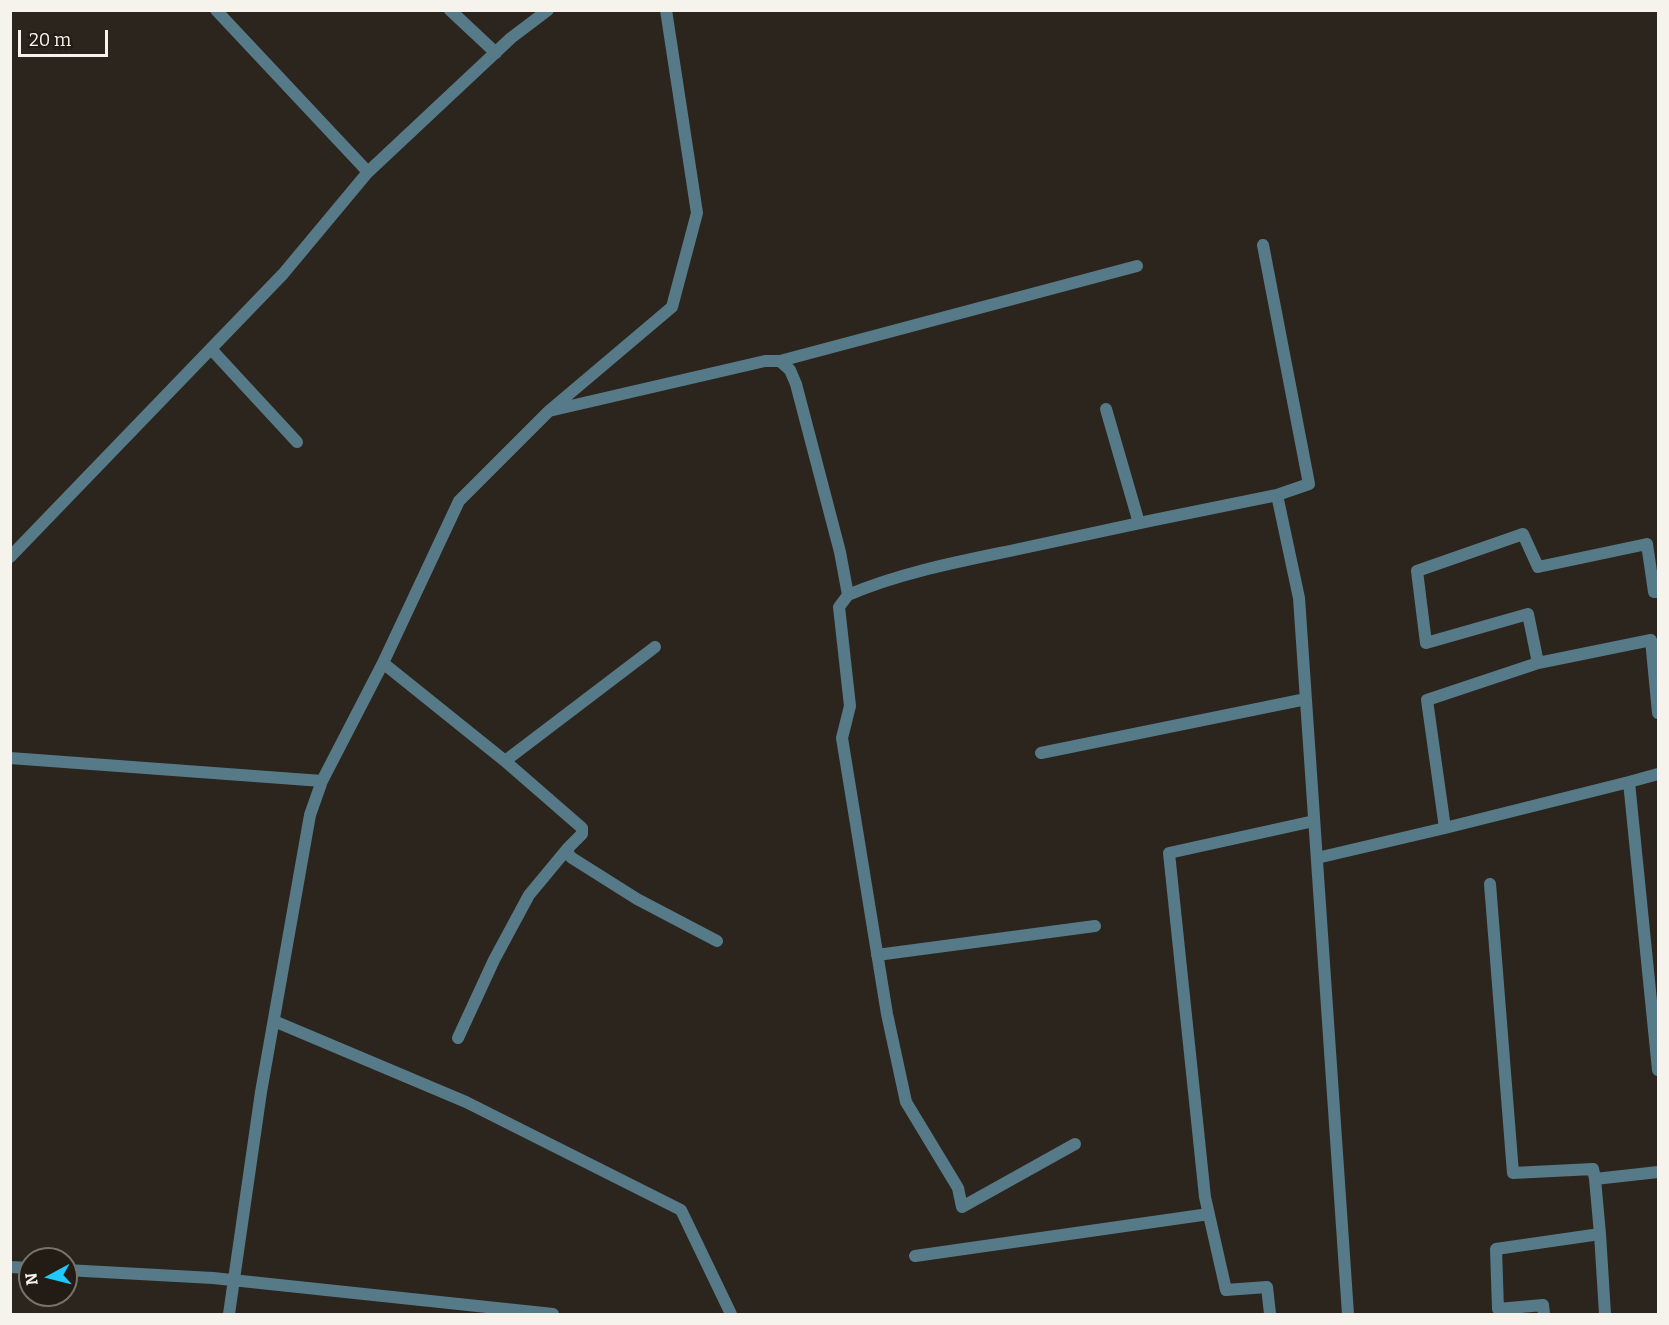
<!DOCTYPE html>
<style>
body{margin:0}
#map{position:relative;width:1669px;height:1325px;overflow:hidden;background:#2b251d;font-family:Bitter,serif}
canvas{display:block}
.frame{position:absolute;inset:0;border:12px solid #f6f2ec;pointer-events:none}
.north{position:absolute;left:18px;top:1247px;width:60px;height:60px;box-sizing:border-box;background:#221c14;border:2px solid #77726a;border-radius:50%;rotate:263deg;font-size:16px;font-weight:700;line-height:24px;text-align:center;color:#f6f2ec}
.north::after{content:'';display:block;margin:auto;width:21px;height:27px;background:#1fc9fd;clip-path:polygon(50% 0,100% 100%,50% 72%,0 100%)}
.scale{position:absolute;left:18px;top:30px;width:90px;height:27px;box-sizing:border-box;border:3px solid #f6f2ec;border-top:0;padding-left:8px;font-size:18px;line-height:21px;white-space:nowrap;color:#f6f2ec;-webkit-text-stroke:4px #221c14;paint-order:stroke}
</style>
<div id="map">
<canvas width="1669" height="1325"></canvas>
<div class="frame"></div>
<div class="north">N</div>
<div class="scale">20 m</div>
</div>
<script>
const ctx = document.querySelector('canvas').getContext('2d');
ctx.lineJoin = 'round';
function strokePath(path, color, width, dash) {
  ctx.strokeStyle = color;
  ctx.lineWidth = width;
  ctx.lineCap = dash ? 'butt' : 'round';
  ctx.setLineDash(dash || []);
  ctx.stroke(path);
}
const street = new Path2D(`
 M216 10 368 172
 M450 10 496 53
 M1263 245 1309 484 1277 495
 M211 349 297 442
 M780 361 1137 266
 M1106 409 1139 523
 M549 411 765 361H780L790 370 796 384 840 552 848 595C902 572 962 561 1019 549 1105 530 1191 512 1277 495L1299 598 1348 1314
 M10 557 283 274 368 172 511 38 548 10
 M848 595 839 607 850 706 842 738 887 1014 906 1102 958 1188 962 1207 1075 1144
 M383 663 505 761 582 828V834L568 848V854L572 858 637 899 717 941
 M1538 663 1651 640 1658 713
 M1041 753 1306 699
 M10 758 322 781
 M505 761 655 647
 M1658 774 1629 782 1658 1070
 M1629 782 1445 828 1427 700 1538 663 1528 614 1426 643 1417 571 1523 534 1538 567 1647 544 1654 592H1658
 M1317 858 1445 828
 M1490 884 1513 1173 1593 1169 1595 1179
 M877 955 1095 926
 M274 1021 466 1102 681 1210 731 1314
 M458 1038 494 960 529 895 568 848
 M1600 1234 1605 1314
 M915 1256 1209 1214
 M10 1267 30 1268
 M66 1270 213 1278 553 1314
 M229 1314 261 1092 310 815 322 781 383 663 459 501 549 411 672 307 697 213 666 10
 M1270 1314 1267 1287 1226 1290 1205 1197 1169 853 1314 821
 M1544 1314 1543 1305 1498 1309 1496 1249 1600 1234 1595 1179 1658 1172`);
strokePath(street, '#577a89', 12);
</script>
